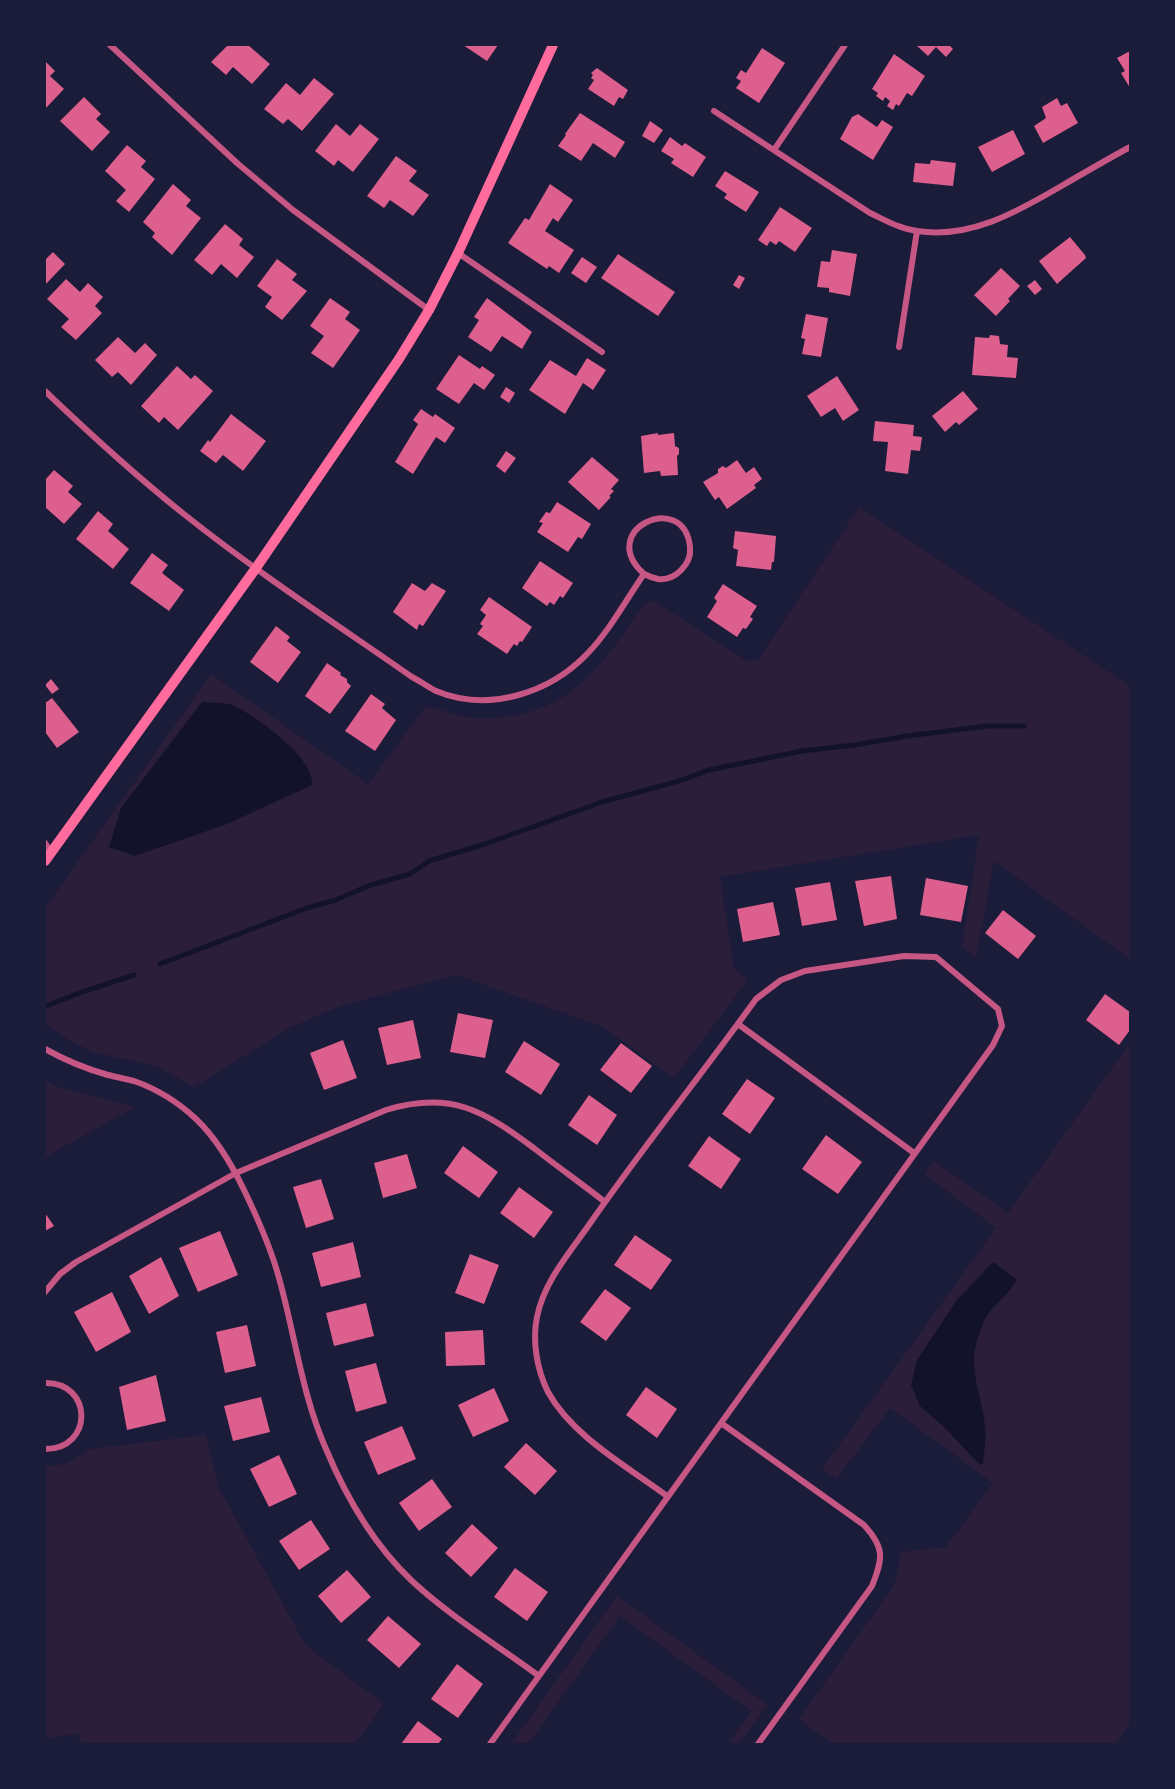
<!DOCTYPE html>
<style>
body{margin:0}
#map{position:relative;width:1175px;height:1789px;overflow:hidden;background:#1b1b3a;font-family:"Sofia Sans Condensed",sans-serif}
canvas{display:block}
.frame{position:absolute;inset:0;border:46px solid #1b1b3a;pointer-events:none}
</style>
<div id="map">
<canvas width="1175" height="1789"></canvas>
<div class="frame"></div>
</div>
<script>
const ctx = document.querySelector('canvas').getContext('2d');
ctx.lineJoin = 'round';
function fillPath(path, color) {
  ctx.fillStyle = color;
  ctx.fill(path, 'evenodd');
}
function strokePath(path, color, width, dash) {
  ctx.strokeStyle = color;
  ctx.lineWidth = width;
  ctx.lineCap = dash ? 'butt' : 'round';
  ctx.setLineDash(dash || []);
  ctx.stroke(path);
}
const green = new Path2D(`
 M859 507 1130 686V959L994 861 976 957 962 948 979 835 720 877 734 968 747 981 674 1078 603 1027 457 975 343 1005 291 1027 194 1087 156 1066 93 1052 67 1039 45 1024V908L211 674 368 784 426 706C442 710 460 717 476 718 563 721 599 672 642 606L652 600 749 662 758 660Z
 M1130 1043V1723L1116 1744H833L799 1719 890 1591 897 1577 900 1552 946 1547 993 1483 890 1408 836 1479 822 1469 996 1228 924 1174 934 1161 1008 1213Z
 M45 1080 59 1087 135 1107 45 1157Z
 M206 1435 218 1486 306 1646 384 1704 355 1744H81L79 1734 45 1738V1466C63 1467 75 1460 89 1449Z
 M617 1596 768 1705 739 1744H728L751 1711 620 1616 528 1744H511Z`);
const water = new Path2D(`
 M202 702C212 703 226 702 235 706 258 718 315 758 312 785L227 824 135 856 109 847 121 808Z
 M993 1262 1017 1280C1009 1295 993 1304 985 1319 963 1366 980 1382 985 1426 987 1438 984 1451 983 1463L980 1465 945 1428 920 1406 911 1385 917 1360 957 1300Z`);
const stream = new Path2D(`
 M160 964 307 908 336 900 368 886 410 874 429 861 485 844 602 802 679 781 709 770 802 751 855 745 907 736 987 726H1024
 M46 1006 82 992 134 975`);
const building = new Path2D(`
 M228 45H248L270 64 252 84 233 67 226 75 211 62Z
 M463 45H498L487 61Z
 M916 45H949L953 49 946 57 936 47 928 56Z
 M762 48 785 63 759 103 736 88 741 81 736 78 741 70 746 73Z
 M1130 51V88L1121 73 1125 71 1117 58Z
 M894 54 925 76 912 96 907 93 899 106 896 104 893 110 887 106 890 101 885 97 883 101 876 96 878 93 872 89Z
 M45 61 55 71 50 76 64 89 45 109Z
 M597 68 628 90 623 99 619 97 614 106 588 89 594 80 591 78 593 75 591 73Z
 M314 78 334 94 302 131 288 119 283 124 264 109 286 83 300 95Z
 M84 97 101 114 96 119 110 132 92 151 60 121Z
 M1057 98 1061 106 1067 103 1078 123 1043 143 1034 126 1046 118 1042 107Z
 M580 113 625 142 615 158 593 143 581 161 558 146 566 135 565 134Z
 M858 114 877 127 882 120 893 127 873 160 840 139 852 117Z
 M650 121 663 130 654 143 642 136Z
 M336 124 350 136 360 124 379 139 353 172 338 160 334 166 315 151Z
 M1013 130 1025 154 992 172 978 147Z
 M670 137 682 146 685 143 706 157 693 177 671 163 674 159 661 151Z
 M127 145 146 161 141 167 155 179 129 212 116 201 126 190 105 171Z
 M396 156 417 171 409 181 429 195 413 216 390 200 384 208 367 196Z
 M931 160 956 163 953 186 913 182 915 163 930 164Z
 M725 171 759 192 746 212 724 198 727 194 715 186Z
 M173 184 191 200 186 206 201 218 172 255 152 237 155 233 143 222Z
 M550 184 573 200 558 222 553 218 545 231 574 250 559 273 549 266 547 269 508 243 525 218 529 220Z
 M780 207 812 228 795 252 779 241 776 245 770 241 767 246 758 240Z
 M225 224 243 239 239 245 254 257 237 278 221 264 212 275 194 260Z
 M1070 237 1085 255 1086 258 1057 284 1039 261Z
 M832 250 857 254 850 296 829 292V288L817 287 821 261 830 262Z
 M53 252 65 264 45 285V260Z
 M618 254 675 292 658 316 601 278Z
 M582 257 597 267 586 283 571 273Z
 M277 259 297 274 292 280 307 291 282 320 265 307 272 297 257 286Z
 M1001 268 1020 286 1008 299 1010 301 996 316 974 295Z
 M739 275 745 278 739 289 733 285Z
 M66 279 80 292 88 283 103 297 95 306 102 313 76 340 61 327 69 319 47 299Z
 M1035 280 1042 289 1035 295 1027 286Z
 M330 298 350 312 345 319 360 330 333 368 311 353 324 336 310 326Z
 M487 298 532 332 522 349 502 336 491 352 468 337 479 320 474 317Z
 M806 314 828 318 821 357 802 354 805 339 801 338Z
 M990 335 999 336 1000 344 1008 345 1007 357 1018 358 1016 378 972 375 975 337 989 338Z
 M118 337 135 353 145 343 157 355 131 385 118 372 112 377 95 360Z
 M459 355 480 369 482 366 495 375 484 390 474 383 459 404 436 389Z
 M587 358 606 370 593 390 583 383 565 414 529 390 550 360 576 376Z
 M177 366 191 379 195 375 213 391 178 430 164 417 159 423 141 406Z
 M837 376 859 410 843 421 835 408 821 417 807 396Z
 M506 387 515 393 509 403 500 397Z
 M963 391 978 409 959 425 956 422 945 432 932 416Z
 M421 409 433 417 435 414 455 428 445 443 436 437 413 474 395 462 418 424 413 420Z
 M231 414 266 441 243 471 223 455 216 463 200 451 208 440 210 442Z
 M875 421 914 425 913 436 922 437 920 451 911 450 908 474 885 471 888 442 873 441Z
 M658 433V435L674 433 675 446 679 448V454L677 456 678 475 661 476 660 471 644 473 641 436Z
 M506 451 516 458 505 473 496 466Z
 M592 457 619 480 611 489 614 491 609 496 611 497 599 510 568 482Z
 M737 460 746 473 754 467 762 479 754 485 756 488 727 509 719 497 715 500 703 482 718 473V469L723 466 726 468Z
 M54 470 73 486 68 492 82 504 64 524 45 507V480Z
 M557 502 591 524 582 539 578 537 568 552 537 532 543 523 539 522 546 512 550 513Z
 M98 511 113 524 108 531 129 549 113 569 76 539Z
 M735 531 776 536 774 562H772L771 570 736 566 738 550 733 548Z
 M152 553 168 565 162 573 184 590 169 611 130 583Z
 M540 561 573 583 563 598 560 596 554 605 550 602 547 606 522 588Z
 M412 583 425 591 432 583 446 591 423 626 419 624 417 630 393 612Z
 M723 584 757 606 750 617 753 619 746 629 743 628 737 637 707 617 717 601 714 598Z
 M489 597 532 627 522 642 520 641 517 646 514 644 507 654 477 634 483 626 480 624 486 615 480 610Z
 M276 626 290 637 287 641 301 652 278 683 250 662Z
 M327 663 341 673 340 675 347 679V682L351 686 330 714 305 696Z
 M51 679 59 689 52 694 45 685Z
 M371 694 385 704 382 708 396 720 375 751 345 731Z
 M52 698 79 732 57 748 45 732V703Z
 M891 876 897 919 864 926 855 881Z
 M926 878 968 886 961 922 920 915Z
 M830 882 837 920 802 926 795 888Z
 M773 902 780 935 743 942 737 909Z
 M1003 910 1036 936 1018 959 985 933Z
 M1105 994 1130 1012V1030L1119 1045 1086 1020Z
 M458 1013 493 1020 485 1058 450 1052Z
 M413 1020 421 1058 387 1065 378 1028Z
 M343 1040 357 1078 324 1090 310 1053Z
 M524 1041 560 1064 541 1095 505 1072Z
 M621 1043 652 1066 631 1093 600 1070Z
 M747 1079 775 1098 750 1134 722 1114Z
 M589 1095 617 1115 597 1145 568 1125Z
 M826 1135 862 1162 838 1194 802 1169Z
 M709 1136 741 1159 721 1189 688 1166Z
 M463 1146 498 1172 479 1198 444 1173Z
 M407 1154 417 1188 383 1198 374 1163Z
 M321 1179 334 1219 306 1228 293 1187Z
 M519 1187 553 1212 534 1238 500 1213Z
 M45 1213 54 1226 45 1231Z
 M220 1231 238 1275 198 1292 179 1248Z
 M635 1235 672 1260 651 1290 614 1265Z
 M353 1242 361 1277 321 1287 312 1253Z
 M470 1254 499 1265 484 1304 455 1293Z
 M161 1257 179 1296 149 1314 129 1276Z
 M605 1289 631 1308 606 1341 580 1322Z
 M112 1292 131 1332 96 1352 74 1312Z
 M366 1303 374 1336 334 1346 326 1313Z
 M247 1325 256 1366 225 1373 216 1332Z
 M483 1330 485 1365 446 1366 445 1332Z
 M376 1363 387 1403 356 1412 345 1371Z
 M156 1375 166 1421 127 1430 119 1387Z
 M646 1387 677 1409 657 1438 626 1415Z
 M494 1388 509 1421 473 1437 458 1405Z
 M261 1397 270 1432 233 1441 224 1406Z
 M402 1426 416 1459 378 1475 364 1442Z
 M526 1443 557 1471 535 1495 504 1467Z
 M279 1455 297 1494 269 1507 250 1469Z
 M432 1479 452 1507 419 1531 399 1503Z
 M311 1520 330 1549 299 1570 279 1541Z
 M472 1524 498 1548 471 1577 445 1553Z
 M515 1568 548 1592 527 1621 494 1597Z
 M347 1570 371 1597 341 1623 318 1596Z
 M388 1616 421 1644 399 1668 367 1640Z
 M457 1664 483 1684 458 1718 431 1699Z
 M418 1721 442 1739 438 1744H401Z`);
const minor = new Path2D(`
 M110 45 237 163 293 210 429 310
 M714 111 870 213C885 220 900 229 917 231 969 239 1015 213 1058 188 1082 174 1106 160 1130 147
 M774 150 845 45
 M458 253 602 352
 M899 347 917 231
 M45 391C90 434 136 476 185 515 258 573 336 624 412 677 420 681 428 687 436 691 489 713 550 693 588 653 610 630 626 600 644 574 595 530 684 489 690 547 692 564 675 581 658 579 653 578 648 576 644 574
 M45 843 51 852
 M738 1024 914 1153
 M45 1049C65 1060 86 1069 108 1075 116 1077 126 1079 134 1081 157 1089 179 1103 196 1119 216 1138 232 1165 244 1190 258 1219 271 1248 279 1278 295 1335 302 1395 326 1449 346 1497 374 1545 412 1581 451 1617 497 1645 539 1676
 M45 1292 60 1274 76 1262 236 1173 386 1110C451 1090 484 1111 535 1149 558 1167 582 1184 605 1202
 M45 1383C93 1382 94 1449 45 1449
 M721 1423 864 1525C885 1548 883 1558 872 1586L758 1744
 M490 1744 993 1045 1002 1026 998 1009 936 957 904 956 805 971 781 980 756 999C702 1074 644 1146 591 1222 571 1251 544 1281 537 1317 532 1341 537 1370 548 1392 572 1436 628 1467 667 1496`);
const secondary = new Path2D(`
 M45 861 256 568 399 359 429 310 458 253 553 45`);
fillPath(green, '#2a1e3b');
fillPath(water, '#12122b');
strokePath(stream, '#12122b', 5);
fillPath(building, '#dd5f8e');
strokePath(minor, '#c65784', 6);
strokePath(secondary, '#ff6b9d', 10);
</script>
